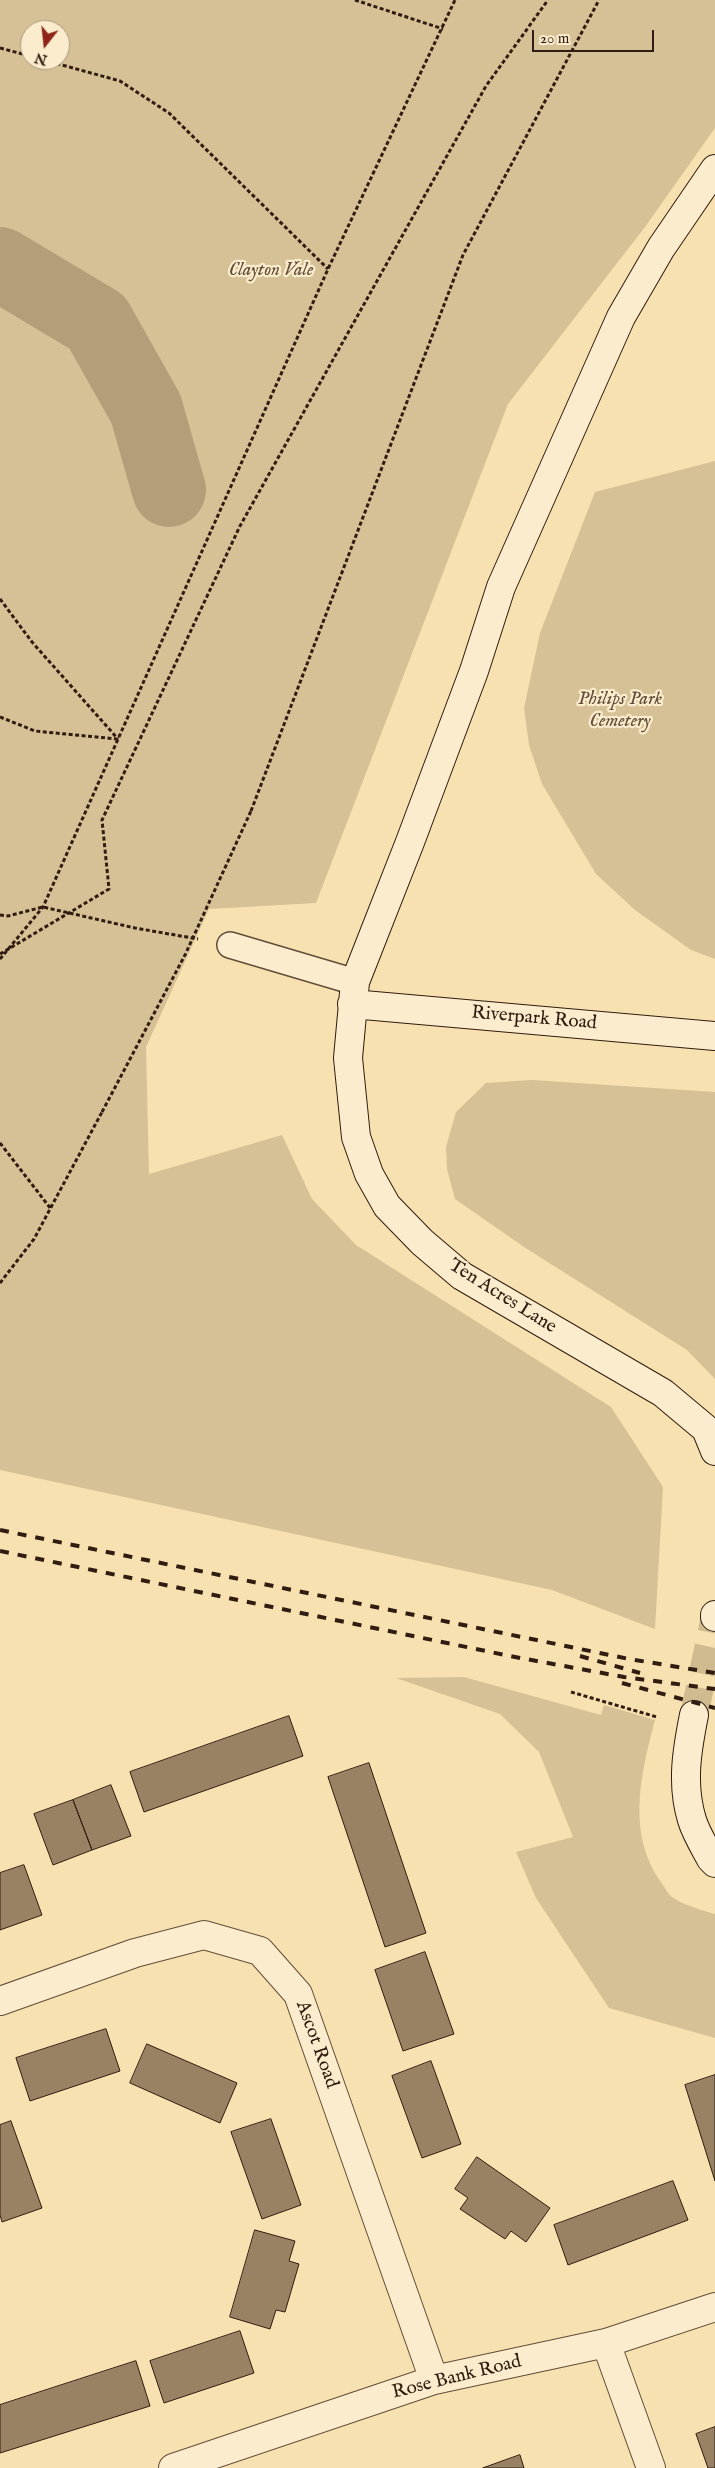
<!DOCTYPE html>
<style>
body{margin:0}
#map{position:relative;width:715px;height:2468px;overflow:hidden;background:#f8e1b0;font-family:"IM FELL English",serif}
canvas{display:block}
.north{position:absolute;left:20px;top:20px;width:50px;height:50px;box-sizing:border-box;background:#faeccc;border:1px solid #a99981;border-radius:50%;rotate:196deg;font-size:14px;font-weight:700;line-height:20px;text-align:center;color:#301c10}
.north::after{content:'';display:block;margin:auto;width:18px;height:22px;background:#8f2418;clip-path:polygon(50% 0,100% 100%,50% 72%,0 100%)}
.scale{position:absolute;left:532px;top:30px;width:122px;height:22px;box-sizing:border-box;border:2px solid #301c10;border-top:0;padding-left:6px;font-size:15px;line-height:18px;white-space:nowrap;color:#301c10;-webkit-text-stroke:4px #faeccc;paint-order:stroke}
</style>
<div id="map">
<canvas width="715" height="2468"></canvas>
<div class="north">N</div>
<div class="scale">20 m</div>
</div>
<script>
const ctx = document.querySelector('canvas').getContext('2d');
ctx.lineJoin = 'round';
function fillPath(path, color) {
  ctx.fillStyle = color;
  ctx.fill(path, 'evenodd');
}
function strokePath(path, color, width, dash) {
  ctx.strokeStyle = color;
  ctx.lineWidth = width;
  ctx.lineCap = dash ? 'butt' : 'round';
  ctx.setLineDash(dash || []);
  ctx.stroke(path);
}
function write(font, color, halo, rows, align = 'center') {
  ctx.font = font + ' "IM FELL English",serif';
  ctx.lineWidth = 4.5;
  ctx.setLineDash([]);
  ctx.textBaseline = 'middle';
  ctx.strokeStyle = halo;
  ctx.fillStyle = color;
  for (const [text, x, y, turn = 0] of rows) {
    ctx.save();
    ctx.translate(x, y);
    ctx.rotate((+turn || 0) * Math.PI / 180);
    ctx.textAlign = isNaN(turn) ? turn : align;
    if (halo) ctx.strokeText(text, 0, 0);
    ctx.fillText(text, 0, 0);
    ctx.restore();
  }
}
const green = new Path2D(`
 M0 0H715V128L645 227 508 404 316 903 209 909 146 1047 149 1174 282 1135 312 1199 356 1245 611 1407 663 1487 655 1629 552 1590 0 1470ZM30 30H60V60H30Z
 M715 461V959L691 950 635 910 596 874 542 784 529 745 524 708 540 633 595 492Z
 M532 1080 715 1092V1379L687 1350 524 1247 455 1199 447 1169 446 1147 456 1112 486 1083Z
 M464 1677 601 1715 604 1705 655 1720C641 1773 626 1833 661 1882 664 1886 668 1894 672 1897 681 1904 704 1911 715 1914V2038L609 2008 536 1898 516 1852 573 1837 539 1752 500 1714 396 1678Z`);
const river = new Path2D(`
 M0 264 97 322 146 409 169 490`);
const building = new Path2D(`
 M289 1716 303 1756 144 1812 130 1772Z
 M369 1763 426 1933 385 1947 328 1777Z
 M111 1785 131 1836 92 1850 73 1800Z
 M73 1800 92 1850 53 1865 34 1814Z
 M24 1865 42 1915 0 1930V1873Z
 M425 1952 454 2034 403 2051 375 1970Z
 M106 2029 120 2071 30 2101 16 2058Z
 M147 2044 237 2083 220 2123 130 2083Z
 M431 2061 461 2144 422 2158 392 2076Z
 M715 2075V2181L685 2085Z
 M271 2119 301 2205 262 2219 231 2132Z
 M11 2121 42 2208 2 2222 0 2215V2125Z
 M477 2157 550 2208 526 2242 511 2231 505 2239 460 2209 468 2198 455 2189Z
 M673 2181 688 2220 568 2265 554 2225Z
 M255 2230 295 2241 289 2261 299 2264 285 2312 276 2310 270 2329 230 2317Z
 M240 2331 254 2373 164 2403 150 2361Z
 M136 2361 150 2406 0 2453V2405Z
 M715 2427V2468H708L696 2434Z
 M520 2455 524 2468H483Z`);
const secondaryTunnel = new Path2D(`
 M694 1715 715 1617`);
const path = new Path2D(`
 M355 0 443 29
 M0 48 30 56
 M44 60 120 81 169 113 328 269
 M0 599 32 642 118 739
 M0 717 35 731 117 739
 M251 811 463 255 599 0
 M0 915 8 916 43 907 135 928 198 939
 M0 954 109 889 102 820 240 526 486 86 548 0
 M0 959 43 907 328 269 455 0
 M0 1143 51 1209
 M0 1283 34 1239 102 1112
 M571 1692 657 1717`);
const lane = new Path2D(`
 M230 945 355 982`);
const street = new Path2D(`
 M0 2001 135 1953 204 1935 260 1951 298 1994 434 2380
 M606 2343 651 2468
 M173 2468 434 2380 606 2343 715 2307`);
const secondary = new Path2D(`
 M715 169 661 248 621 317 501 587 474 671 410 842 355 982 348 1058 356 1137 369 1174 387 1206 422 1242 462 1276 663 1393 706 1429 715 1451
 M352 1004 715 1036
 M715 1617V1615
 M694 1715C687 1750 681 1784 692 1820 696 1833 704 1846 711 1859L715 1863`);
const rail = new Path2D(`
 M0 1530 629 1659 715 1673
 M0 1551 515 1657 624 1677 715 1689
 M580 1656 640 1673
 M622 1683 715 1708`);
const pathBridge = new Path2D(`
 M102 1112 185 955 251 811`);
const parkNames = [
 ["Clayton Vale",271,271],
 ["Philips Park",620,700],
 ["Cemetery",620,722]
];
const streetNames = [
 ["Riverpark Road",534,1019,5],
 ["Ten Acres Lane",502,1297,32],
 ["Ascot Road",316,2045,70],
 ["Rose Bank Road",457,2378,-14]
];
fillPath(green, '#d6c095');
strokePath(river, '#b49e7a', 74);
fillPath(building, '#988263');
strokePath(building, '#301c10', 1);
strokePath(secondaryTunnel, '#d0ba90', 28, [28, 14]);
strokePath(lane, '#624d38', 28);
strokePath(street, '#624d38', 30);
strokePath(secondary, '#301c10', 30);
strokePath(path, '#301c10', 3, [4, 2.5]);
strokePath(lane, '#faeccc', 25);
strokePath(street, '#faeccc', 28);
strokePath(secondary, '#faeccc', 28);
strokePath(rail, '#301c10', 4, [9, 9]);
strokePath(pathBridge, '#301c10', 3, [4, 2.5]);
write('italic 19px', '#624d38', '#faeccc', parkNames);
write('19px', '#301c10', '#faeccc', streetNames);
</script>
